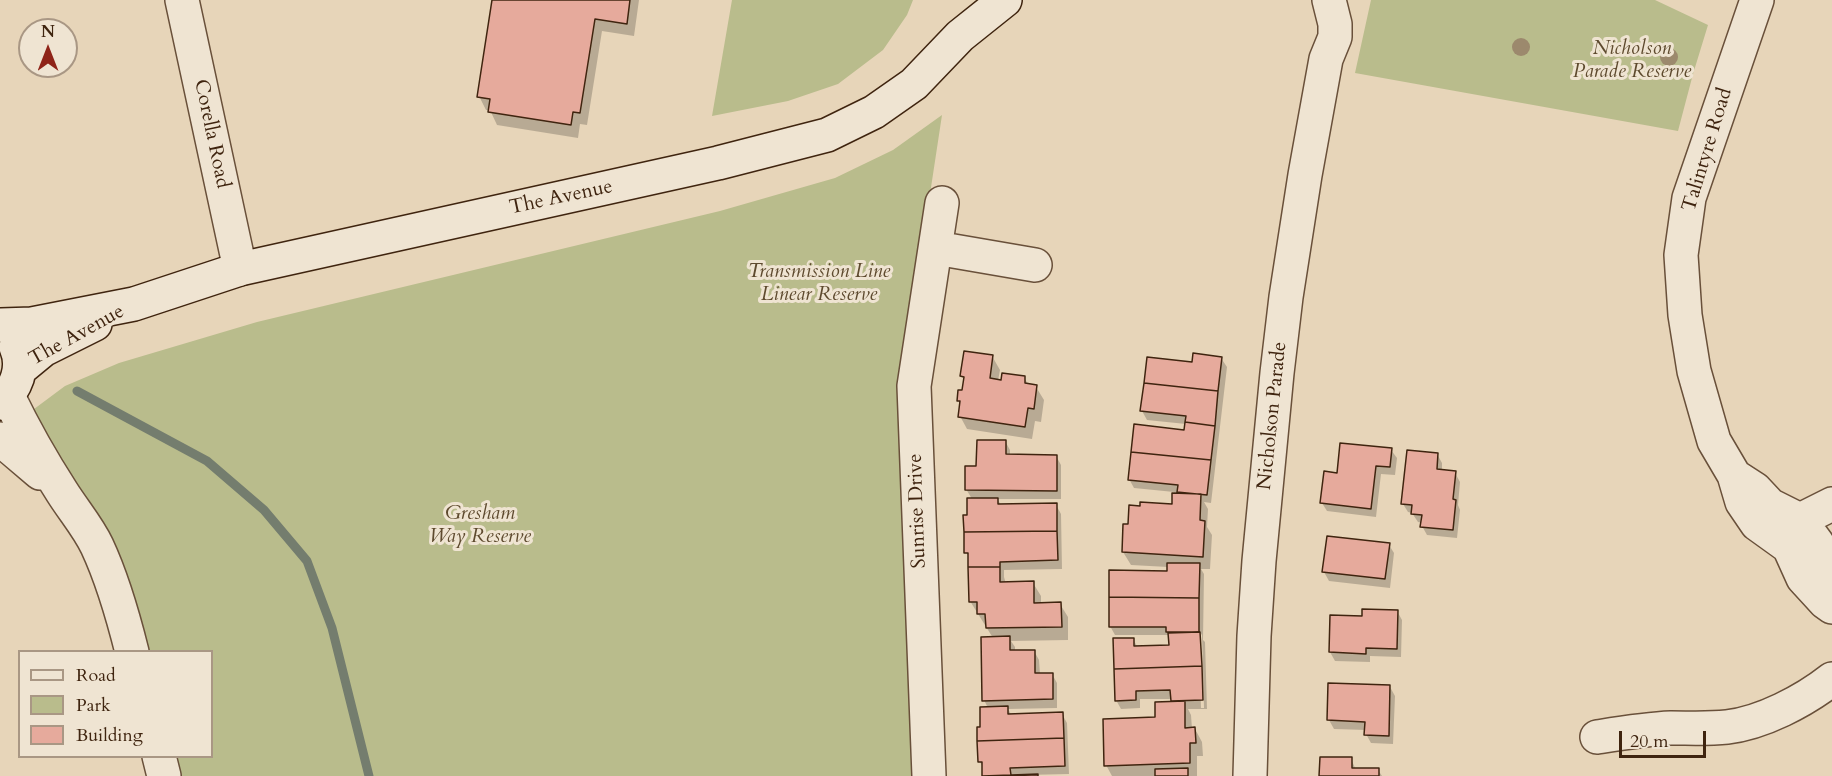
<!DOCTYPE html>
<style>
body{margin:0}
#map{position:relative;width:1832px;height:776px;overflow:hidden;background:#e7d5b9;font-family:Cardo,serif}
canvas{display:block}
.legend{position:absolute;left:18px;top:650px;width:195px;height:108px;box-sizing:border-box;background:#efe4d2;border:2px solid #a99784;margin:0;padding:8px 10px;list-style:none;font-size:18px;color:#3f240f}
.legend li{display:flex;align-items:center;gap:12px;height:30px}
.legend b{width:30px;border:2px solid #a99784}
.north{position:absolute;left:18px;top:18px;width:60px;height:60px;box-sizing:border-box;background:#efe4d2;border:2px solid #a99784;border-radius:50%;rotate:0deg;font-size:16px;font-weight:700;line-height:24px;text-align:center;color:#3f240f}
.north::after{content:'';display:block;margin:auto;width:21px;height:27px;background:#8f2418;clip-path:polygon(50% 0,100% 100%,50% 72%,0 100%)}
.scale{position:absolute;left:1619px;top:731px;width:87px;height:27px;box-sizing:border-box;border:3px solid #3f240f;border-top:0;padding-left:8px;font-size:18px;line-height:21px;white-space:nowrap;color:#3f240f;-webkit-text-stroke:4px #efe4d2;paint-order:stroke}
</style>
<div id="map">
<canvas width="1832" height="776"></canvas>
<ul class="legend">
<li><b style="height:8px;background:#efe4d2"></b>Road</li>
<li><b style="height:16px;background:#b9bc8c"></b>Park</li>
<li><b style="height:16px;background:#e6aa9c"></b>Building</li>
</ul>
<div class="north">N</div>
<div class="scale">20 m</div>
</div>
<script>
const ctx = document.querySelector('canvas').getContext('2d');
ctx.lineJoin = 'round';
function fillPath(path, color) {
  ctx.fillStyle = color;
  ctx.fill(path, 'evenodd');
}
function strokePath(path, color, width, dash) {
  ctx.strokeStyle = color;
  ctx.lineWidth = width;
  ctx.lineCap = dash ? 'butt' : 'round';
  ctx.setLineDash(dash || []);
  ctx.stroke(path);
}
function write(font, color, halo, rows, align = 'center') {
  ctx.font = font + ' Cardo,serif';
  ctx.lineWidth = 6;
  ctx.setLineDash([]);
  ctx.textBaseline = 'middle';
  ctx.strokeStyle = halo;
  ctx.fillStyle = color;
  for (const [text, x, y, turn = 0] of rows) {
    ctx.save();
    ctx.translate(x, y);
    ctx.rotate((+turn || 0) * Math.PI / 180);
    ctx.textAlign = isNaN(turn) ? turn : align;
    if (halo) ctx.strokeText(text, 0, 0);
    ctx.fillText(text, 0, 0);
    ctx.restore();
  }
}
const green = new Path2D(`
 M732 0H913L907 15 883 50 838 84 788 101 712 116Z
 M1371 0H1655L1708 25 1693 74 1678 131 1355 73Z
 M942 115 901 385 917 776H180L175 757 212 756V652L148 651 124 567 108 531 92 505 26 415 65 386 119 363 257 322 720 211 835 178 893 150Z`);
const shadow = new Path2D(`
 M494 0H639L634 36 602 31 587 125 580 124 578 138 497 125 490 110H486L479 96Z
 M992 356 1000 370 998 381 1024 378 1029 385 1036 387 1044 400 1041 422 1035 421 1032 439 967 429 960 416 961 406 958 400 964 392 965 382 962 376Z
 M1221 358 1227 367 1211 503 1204 502 1208 509 1207 527 1212 535 1210 569H1201L1204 574 1203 640 1205 642 1207 709H1188L1191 715 1192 729H1195L1202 742 1203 756H1197V776H1112L1106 765 1172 703V699H1140V708L1121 709 1116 700 1133 639 1138 648 1170 647V635H1115L1110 626 1168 572V567L1131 565 1123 552 1173 505 1174 492 1134 488 1129 479 1186 431V424L1147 420 1142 411 1193 364ZM1199 631 1202 635 1204 708H1201Z
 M1005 441 1010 450V456H1056L1061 465V499H997L1002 506 1056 505 1061 514 1062 569 1004 570V577L1006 584 1033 583 1041 596V604H1060L1068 617V640L1011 641 1015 647V652L1034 651 1039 660 1040 674H1052L1057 683V708L1008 709 1012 716 1062 714 1067 723 1069 774 984 776V769L980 762 982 728 988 708 984 700 993 638 970 601V559L966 552 972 499 966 489 978 468Z
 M1391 450 1397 458 1395 475 1381 474 1376 517 1327 511 1322 503Z
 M1437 454 1442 463V471L1455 473 1460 482 1458 505 1460 510 1457 538 1427 535 1422 526V523L1418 522 1412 513 1408 512 1403 504Z
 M1389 545 1394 553 1390 588 1329 581 1324 572Z
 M1397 611 1402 620 1401 657 1370 656V662L1335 661 1330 652 1364 617Z
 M1390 687 1395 696 1393 744 1371 743 1366 734V730L1334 729 1329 720Z
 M1351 759 1356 770H1378L1382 776H1321Z`);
const stream = new Path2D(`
 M77 391 207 461 264 510 307 561 332 628 369 776`);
const building = new Path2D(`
 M492 0H630L627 24 595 19 580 113 573 112 571 125 488 112 490 99 477 97Z
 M964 351 993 355 990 378 1001 380 1002 373 1025 376V383L1037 385 1034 409 1028 408 1025 427 958 417 960 401H957L958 390H962L964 377 960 376Z
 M1193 353 1222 357 1218 391 1144 383 1147 357 1192 362Z
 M1144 383 1218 391 1215 426 1185 422 1186 416 1140 411Z
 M1185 422 1215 426 1211 460 1131 452 1134 424 1184 430Z
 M977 440H1006V454L1057 455V491L965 490V466H976Z
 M1340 443 1392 448 1390 467 1376 466 1371 509 1320 503 1324 471 1337 473Z
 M1407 450 1438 453 1437 469 1456 471 1453 499 1456 500 1453 530 1420 527 1422 515 1411 514 1412 505 1401 504Z
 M1131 452 1211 460 1207 495 1177 492 1178 485 1128 480Z
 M1172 493 1201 494 1200 520 1205 521 1203 557 1122 552 1123 524H1128L1129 505 1140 506V502L1172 504Z
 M967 498H998V504L1057 503V531L964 532 963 515H967Z
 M1057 531 1058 560 1000 562V567H968V553H964V532Z
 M1327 536 1390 543 1385 579 1322 572Z
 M1167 563H1200L1199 598 1109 597V570L1167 571Z
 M968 567H1000V582L1034 581V603L1061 602 1062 627 986 628 985 614H977V602H969Z
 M1109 597 1199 598V632H1166V627H1109Z
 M1362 609 1398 610 1397 649 1366 648V654L1329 652 1330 615 1362 616Z
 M1200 632 1202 666 1114 669 1113 638H1134V646L1169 645 1168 633Z
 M1010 636V650H1035V673H1053V699L982 701 981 637Z
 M1202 666 1203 700 1171 701 1170 690 1136 691V700L1115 701 1114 669Z
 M1328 683 1390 685 1389 736 1364 735 1365 722 1327 720Z
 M1185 701V728L1195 727 1196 743H1190V763L1104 766 1103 719 1155 717V702Z
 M1008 706V714L1063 712 1064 738 977 741V727H980V707Z
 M1064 738 1065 766 1010 768 1011 775 982 776V762H978L977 741Z
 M1320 757H1352V768H1379V776H1319Z
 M1188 768V776H1155V769Z
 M1038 774V776H988L1011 775Z`);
const street = new Path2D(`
 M182 0 240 269
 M1757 0 1689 198 1681 255 1685 315 1694 371 1714 441 1734 475 1742 502 1757 524 1789 547 1803 578 1825 602 1832 607
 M936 248 1035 265
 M8 396C24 429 42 461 62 492 74 511 88 527 97 546 113 580 123 616 132 652
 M0 439 40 473
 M1738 478 1755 489 1770 505 1800 520 1817 543 1824 565 1832 577
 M1792 540 1800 520 1832 504
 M1597 737C1622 733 1646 729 1671 728 1690 728 1708 729 1727 727 1762 723 1804 701 1832 679
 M159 756 164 776
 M929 776 914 386 942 203
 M1250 776 1254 636 1259 561 1277 373 1286 297 1305 175 1326 59 1335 37V24L1329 0`);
const secondary = new Path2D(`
 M1 325 32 324 134 304 240 269 718 163 827 135 874 112 914 84 960 36 1005 0
 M20 369 43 350 95 324
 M0 403C16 389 25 368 16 347`);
const trees = [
 [1521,47],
 [1669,57]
];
const parkNames = [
 ["Nicholson",1632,49],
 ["Parade Reserve",1632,72],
 ["Transmission Line",819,272],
 ["Linear Reserve",819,295],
 ["Gresham",480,514],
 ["Way Reserve",480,537]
];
const streetNames = [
 ["Corella Road",211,134,78],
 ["Talintyre Road",1708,150,-73],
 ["The Avenue",561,198,-12],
 ["The Avenue",77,336,-29],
 ["Nicholson Parade",1273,416,-84],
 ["Sunrise Drive",918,511,-92]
];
fillPath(green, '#b9bc8c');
fillPath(shadow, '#0003');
strokePath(stream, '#747d6e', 9);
fillPath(building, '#e6aa9c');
strokePath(building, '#3f240f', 1.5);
strokePath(street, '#69503a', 36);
strokePath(secondary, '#3f240f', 36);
strokePath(street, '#efe4d2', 33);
strokePath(secondary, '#efe4d2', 33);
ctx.fillStyle = '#9c896d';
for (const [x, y] of trees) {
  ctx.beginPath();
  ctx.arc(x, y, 9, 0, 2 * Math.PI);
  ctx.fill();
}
write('italic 20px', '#5e4a2e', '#efe4d2', parkNames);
write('20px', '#3f240f', '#efe4d2', streetNames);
</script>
